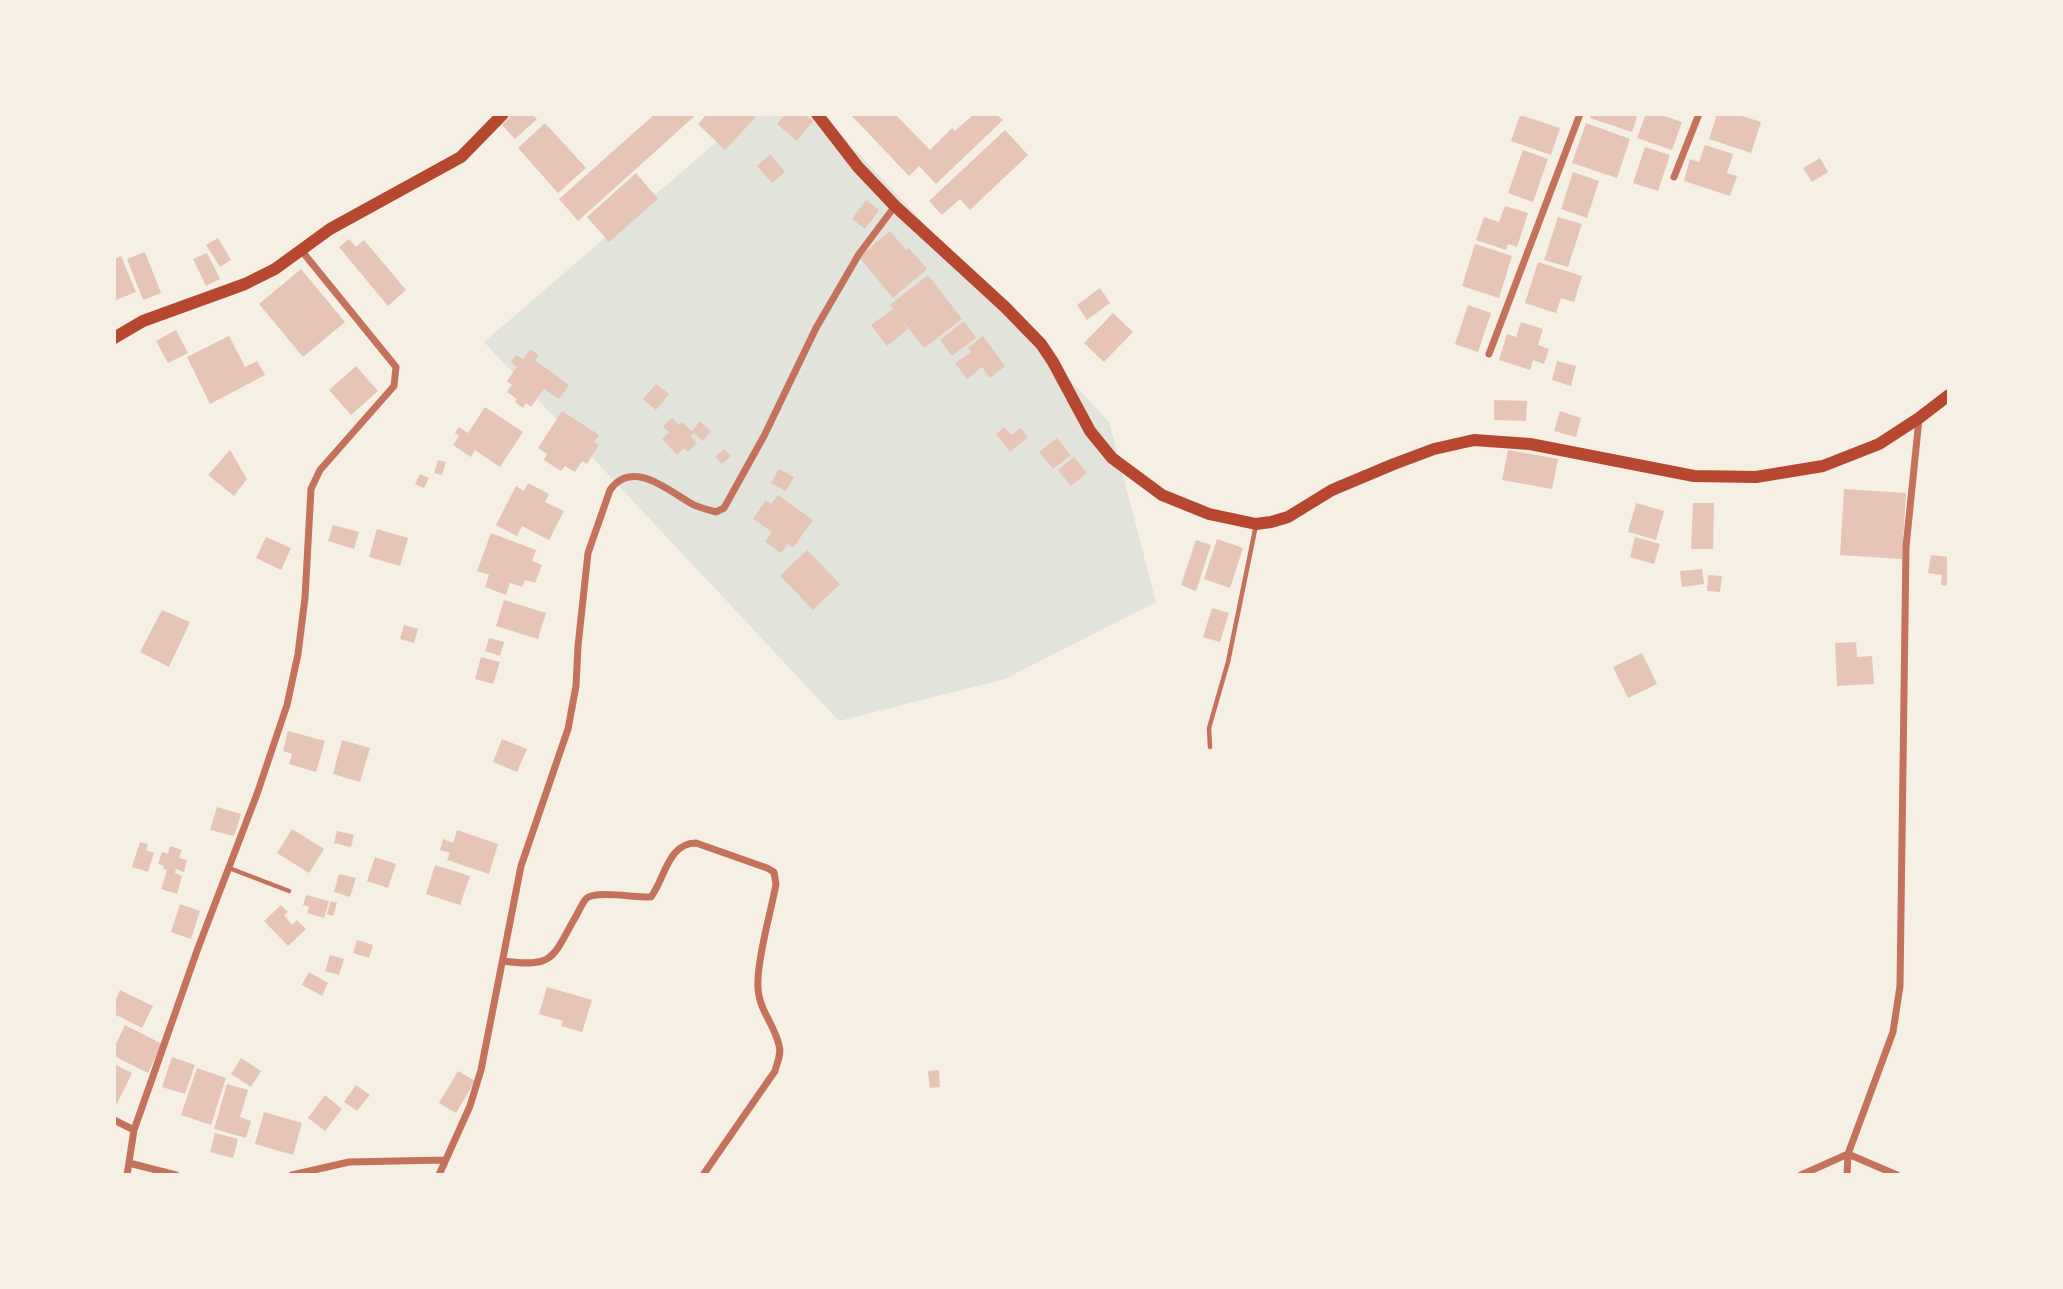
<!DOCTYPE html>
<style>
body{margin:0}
#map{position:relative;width:2063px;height:1289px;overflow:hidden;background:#f6efe4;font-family:Karla,sans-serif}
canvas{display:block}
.frame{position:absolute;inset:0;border:116px solid #f6efe4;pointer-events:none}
</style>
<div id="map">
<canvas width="2063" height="1289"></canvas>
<div class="frame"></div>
</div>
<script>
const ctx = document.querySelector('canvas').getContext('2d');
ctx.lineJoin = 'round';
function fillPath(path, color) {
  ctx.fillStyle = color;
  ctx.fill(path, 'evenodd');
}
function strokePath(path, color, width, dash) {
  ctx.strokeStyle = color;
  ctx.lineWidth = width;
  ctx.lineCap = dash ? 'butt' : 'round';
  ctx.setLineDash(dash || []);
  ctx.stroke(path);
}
const green = new Path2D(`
 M749 114H822L1109 422 1156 602 1005 679 839 721 484 342Z`);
const building = new Path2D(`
 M513 114H532L537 119 515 139 502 125Z
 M655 114H697L578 221 559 199Z
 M707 114H752L756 117 725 150 698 124Z
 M785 114H804L813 121 797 141 777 124Z
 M850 114H895L930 150 952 128 955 131 974 114H996L1003 120 936 184 919 166 909 176Z
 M1591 114H1638L1632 132 1590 118Z
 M1646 114H1658L1682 122 1672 150 1637 138Z
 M1717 114H1736L1761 122 1751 153 1709 139Z
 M1520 115 1560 128 1551 155 1511 141Z
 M545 123 586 168 558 193 518 148Z
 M1586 123 1630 139 1617 178 1572 163Z
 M1005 130 1028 155 970 210 960 199 942 215 929 201Z
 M1705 145 1733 154 1727 173 1737 176 1730 196 1684 181 1690 159 1699 162Z
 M1645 147 1670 155 1658 191 1633 183Z
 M1523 150 1548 159 1533 202 1508 193Z
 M770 154 785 172 772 183 757 166Z
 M1820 158 1828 172 1812 182 1803 168Z
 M1573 172 1599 181 1587 218 1561 209Z
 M636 173 658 199 609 242 587 217Z
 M866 200 879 210 865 229 852 219Z
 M1505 206 1528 213 1517 247 1508 244 1506 250 1476 240 1484 217 1499 222Z
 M1558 217 1582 224 1568 267 1544 260Z
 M890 231 906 250 909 248 927 269 893 298 859 257Z
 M218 238 231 260 220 267 206 245Z
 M349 239 356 247 364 240 406 290 388 306 339 247Z
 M1475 244 1512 256 1499 298 1462 286Z
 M145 252 161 293 143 300 127 259Z
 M207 253 220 279 206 286 193 259Z
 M121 256 136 292 114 301V259Z
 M1538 262 1582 276 1574 302 1561 298 1556 313 1525 303Z
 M301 269 345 322 303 357 259 304Z
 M928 275 962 319 924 348 898 315 908 329 887 346 871 325 893 309 890 305Z
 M1100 288 1110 303 1087 320 1077 305Z
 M1468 305 1491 313 1478 352 1455 344Z
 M1113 313 1133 332 1104 362 1084 343Z
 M964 321 976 338 952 356 940 340Z
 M1521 322 1543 329 1538 345 1549 349 1544 364 1533 360 1530 370 1499 360 1507 334 1516 337Z
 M176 330 188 353 168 363 156 341Z
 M229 336 245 367 257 361 265 375 210 404 187 357Z
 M983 336 1005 366 990 378 982 367 967 379 955 363 971 352 968 348Z
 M530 349 539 355 535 360 569 385 559 399 544 389 531 407 526 403 523 408 515 402 517 399 507 392 512 385 507 381 517 367 511 362 516 355 523 359Z
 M1557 361 1576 366 1571 386 1552 380Z
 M356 366 378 391 351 415 329 390Z
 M656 384 669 394 656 410 643 399Z
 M1494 400 1527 401 1526 421 1494 420Z
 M485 407 523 432 500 467 475 450 471 457 453 445 459 436 455 433 459 427 468 433Z
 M562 411 599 435 594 442 599 445 587 464 582 461 575 472 565 466 561 471 544 460 547 454 538 448Z
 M1560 411 1581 418 1576 437 1554 431Z
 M672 418 679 425 682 422 692 431 700 421 711 431 703 441 694 433 690 436 697 443 688 452 684 448 677 455 662 439 669 432 663 426Z
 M1004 427 1011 435 1021 428 1028 437 1010 452 996 434Z
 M1057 438 1071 455 1053 469 1039 452Z
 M724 449 731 456 722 464 715 457Z
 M230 450 247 479 234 496 208 475Z
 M1508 450 1558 459 1552 489 1502 480Z
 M1074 457 1087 473 1071 486 1058 470Z
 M438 460 446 462 442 475 434 473Z
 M779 469 794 477 786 491 771 483Z
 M420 474 429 478 424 488 415 484Z
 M528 483 549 494 545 502 564 511 549 540 522 526 517 536 496 525 516 486 524 491Z
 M1844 489 1906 493 1902 559 1840 555Z
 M778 495 813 520 793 548 788 544 781 553 765 542 772 532 753 519 766 500 771 504Z
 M1636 503 1664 511 1656 540 1628 532Z
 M1693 503H1714L1713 549H1691Z
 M333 525 359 532 354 549 328 541Z
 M377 529 408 538 400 566 369 557Z
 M491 533 536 550 532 561 542 565 535 583 525 580 522 587 510 583 506 595 485 587 489 575 477 571Z
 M266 537 291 548 281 570 256 558Z
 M1635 537 1660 544 1654 564 1630 557Z
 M1217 539 1243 548 1230 588 1204 579Z
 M1196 540 1211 545 1196 591 1181 585Z
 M807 550 840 584 813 610 780 576Z
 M1931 555 1949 557V586L1941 585 1942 575 1928 573Z
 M1702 569 1704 584 1682 587 1680 571Z
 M1708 575 1722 576 1720 592 1707 591Z
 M504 600 546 613 538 639 496 626Z
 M1212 608 1229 613 1220 642 1203 637Z
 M162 610 190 622 169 667 140 652Z
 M404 625 418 629 414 643 400 639Z
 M489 638 504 642 500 656 485 651Z
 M1856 642 1857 657 1872 656 1874 684 1837 686 1835 643Z
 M1642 653 1657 684 1628 698 1613 667Z
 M481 657 500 662 493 684 475 679Z
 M288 731 325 741 316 772 289 764 292 754 283 751Z
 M502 739 527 749 517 772 493 762Z
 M342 740 370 748 360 782 333 774Z
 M217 807 241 814 234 836 210 830Z
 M292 829 324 849 309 873 277 853Z
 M457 830 498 844 489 874 447 860 450 853 440 850 443 839 453 843Z
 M337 831 354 835 351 847 334 843Z
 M140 842 148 844 146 850 154 853 148 872 132 867Z
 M170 846 182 850 179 858 187 860 184 872 176 869 175 873 182 876 177 894 161 889 167 870 163 869 164 866 158 864 162 852 168 854Z
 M375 857 396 864 388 888 367 881Z
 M435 865 470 876 460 905 426 894Z
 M339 874 356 878 350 897 334 892Z
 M306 895 329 901 324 918 307 913 309 907 303 905Z
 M331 901 337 903 333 916 327 914Z
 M180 904 200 911 191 939 171 932Z
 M281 905 288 912 284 915 292 925 297 920 306 929 288 946 264 921Z
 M357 940 373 945 369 958 353 953Z
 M330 955 344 959 339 975 325 971Z
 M309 972 328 983 322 996 302 985Z
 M547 987 592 1000 582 1032 561 1026 563 1021 539 1014Z
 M120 990 153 1006 142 1028 114 1014V1004Z
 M125 1025 162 1044 148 1073 114 1056V1048Z
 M172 1057 195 1065 185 1094 162 1087Z
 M241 1058 261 1071 251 1087 231 1074Z
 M114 1064 132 1073 114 1110Z
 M197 1068 226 1078 211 1125 181 1115Z
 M939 1070 940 1087 930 1088 928 1071Z
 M458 1071 475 1081 456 1113 439 1103Z
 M227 1084 248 1090 240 1117 251 1121 246 1138 214 1129Z
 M356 1085 370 1095 357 1111 344 1102Z
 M325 1095 342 1109 325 1131 308 1118Z
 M264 1112 302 1123 293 1155 255 1144Z
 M215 1133 238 1139 233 1158 210 1152Z`);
const service = new Path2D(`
 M1210 747 1209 728 1228 662 1256 525
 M229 868 289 891`);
const minor = new Path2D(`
 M1674 177 1699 114
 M1489 354 1580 114
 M503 961C555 968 552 958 576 916 579 911 583 901 587 898 596 890 637 898 651 897 665 878 668 843 696 843L767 868 774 872 776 884C771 912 759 951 758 979 756 1009 773 1020 779 1045 782 1054 777 1062 775 1071L703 1175
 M114 1120 134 1130
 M129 1163 176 1175
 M127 1175 134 1130 198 948 257 794 287 705 298 654 305 598 311 489 320 470 394 386 396 367 301 250
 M292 1175 349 1162 445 1160
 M439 1175 470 1106 481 1070 521 866 568 729 576 686 578 646 588 553 610 490C633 457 671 493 694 505 701 508 709 510 716 512L724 508 764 436 816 328 859 254 895 206
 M1801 1175 1848 1154 1897 1175
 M1847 1175 1848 1154 1893 1032 1900 986 1906 547 1919 419`);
const secondary = new Path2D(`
 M817 114 858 167 895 206 1005 307 1041 344 1053 362 1090 431 1112 458 1162 495 1209 514 1256 524 1271 522 1288 517 1332 490 1394 464 1434 449 1474 440 1530 444 1694 476 1756 477 1823 466 1879 444 1919 418 1949 395
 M114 338 143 321 245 284 275 269 330 229 461 157 503 114`);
fillPath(green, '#e2e4dc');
fillPath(building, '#e6c5b7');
strokePath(service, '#c5725c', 4.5);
strokePath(minor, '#c5725c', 7);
strokePath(secondary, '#b5482f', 12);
</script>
